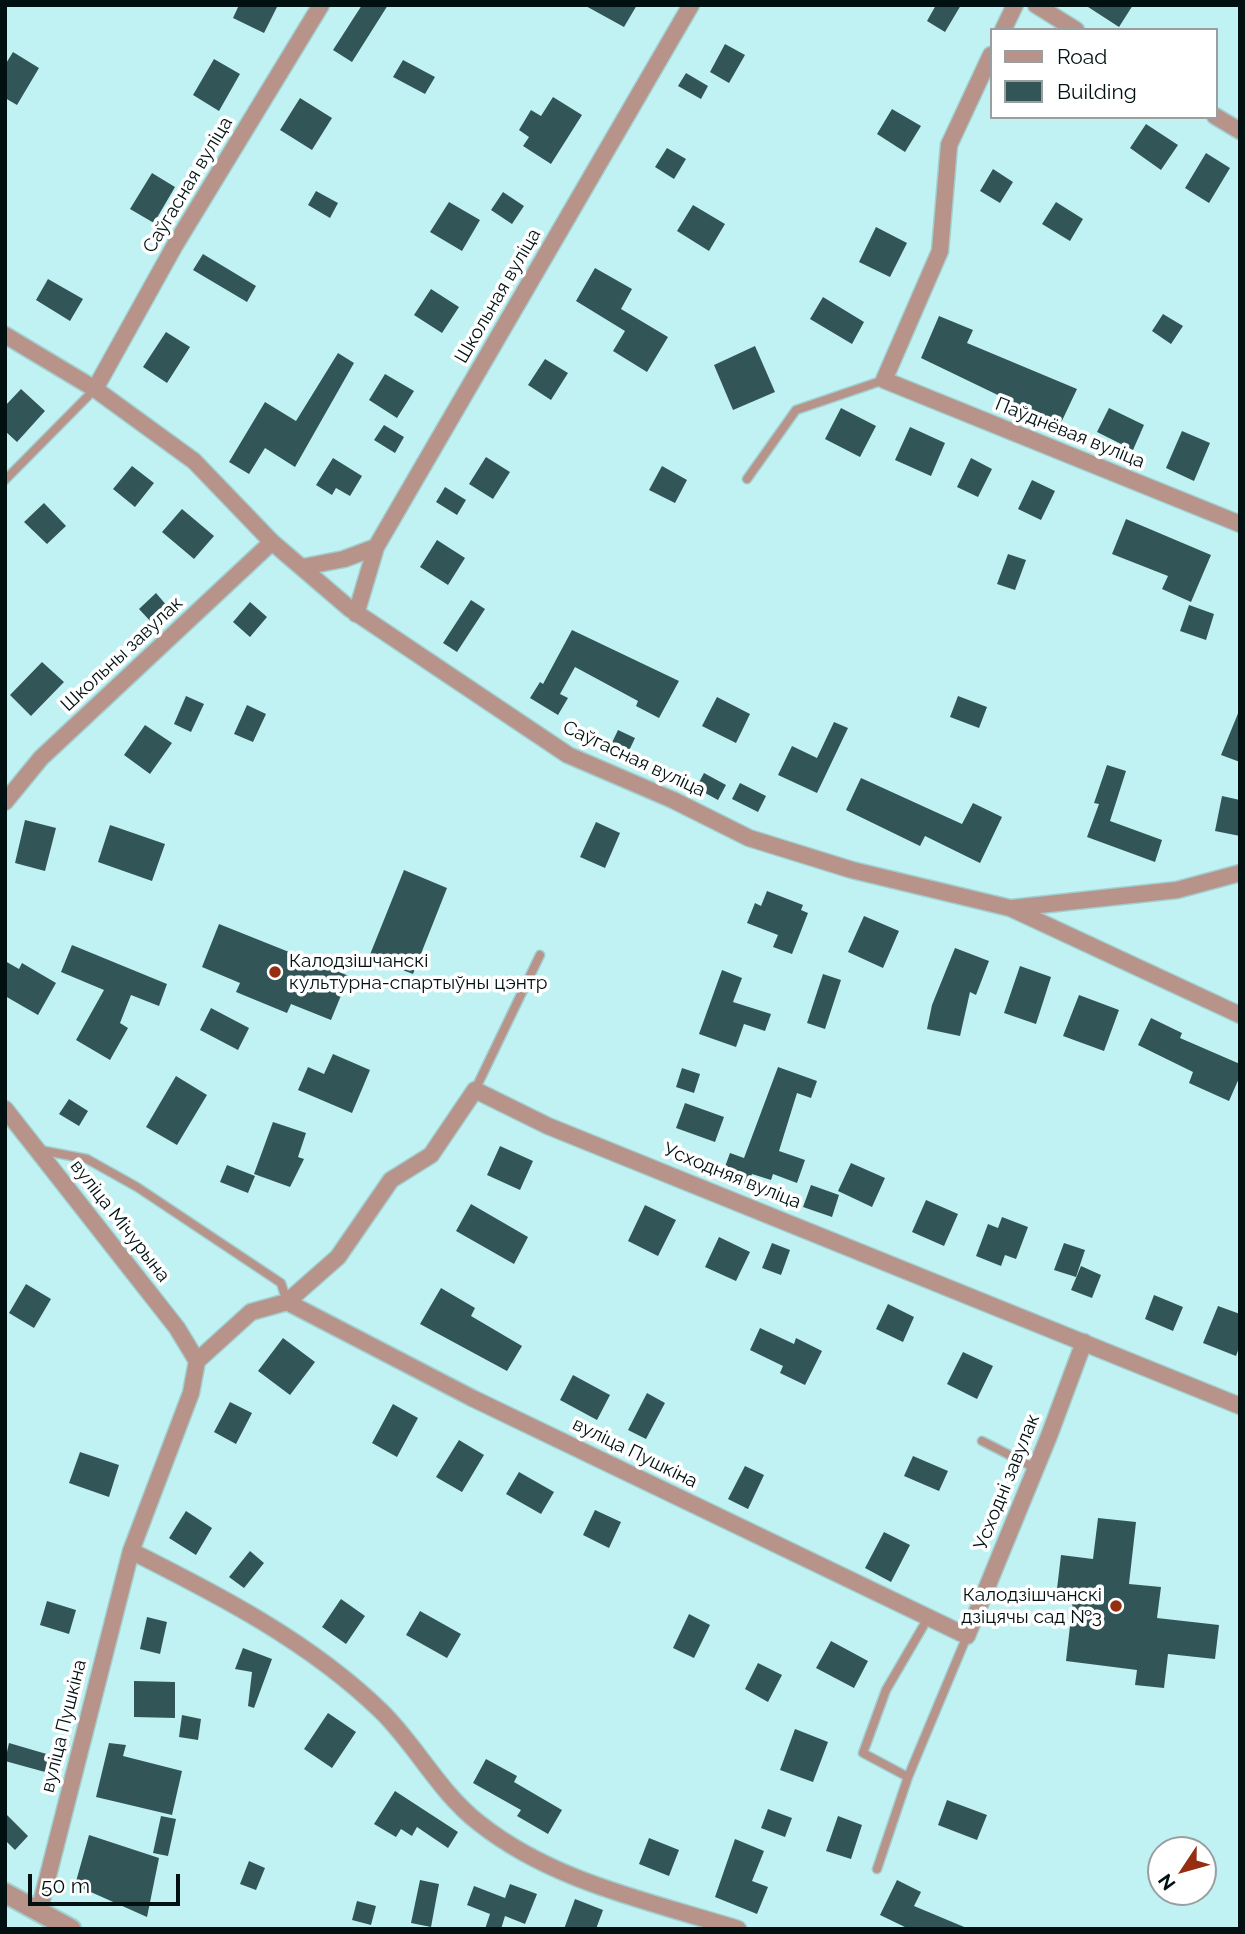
<!DOCTYPE html>
<meta charset="utf-8">
<style>
body{margin:0}
#map{position:relative;width:1245px;height:1934px;overflow:hidden;background:#c1f2f3;font-family:Raleway,sans-serif}
canvas{display:block}
.frame{position:absolute;inset:0;border:7px solid #011011;pointer-events:none}
.legend{position:absolute;left:990px;top:28px;width:228px;height:91px;box-sizing:border-box;background:#fff;border:2px solid #999fa0;margin:0;padding:9px 12px;list-style:none;font-size:21px;color:#011011}
.legend li{display:flex;align-items:center;gap:14px;height:35px}
.legend b{width:35px;border:2px solid #999fa0}
.north{position:absolute;left:1147px;top:1836px;width:70px;height:70px;box-sizing:border-box;background:#fff;border:2px solid #999fa0;border-radius:50%;rotate:234deg;font-size:19px;font-weight:700;line-height:28px;text-align:center;color:#011011}
.north::after{content:'';display:block;margin:auto;width:24px;height:32px;background:#962e12;clip-path:polygon(50% 0,100% 100%,50% 72%,0 100%)}
.scale{position:absolute;left:28px;top:1874px;width:152px;height:32px;box-sizing:border-box;border:4px solid #011011;border-top:0;padding-left:9px;font-size:21px;line-height:24px;white-space:nowrap;color:#011011;-webkit-text-stroke:5px #fff;paint-order:stroke}
</style>
<div id="map">
<canvas width="1245" height="1934"></canvas>
<div class="frame"></div>
<ul class="legend">
<li><b style="height:9px;background:#b79389"></b>Road</li>
<li><b style="height:19px;background:#325657"></b>Building</li>
</ul>
<div class="north">N</div>
<div class="scale">50 m</div>
</div>
<script>
const ctx = document.querySelector('canvas').getContext('2d');
ctx.lineJoin = 'round';
function fillPath(path, color) {
  ctx.fillStyle = color;
  ctx.fill(path, 'evenodd');
}
function strokePath(path, color, width, dash) {
  ctx.strokeStyle = color;
  ctx.lineWidth = width;
  ctx.lineCap = dash ? 'butt' : 'round';
  ctx.setLineDash(dash || []);
  ctx.stroke(path);
}
function write(font, color, halo, rows, align = 'center') {
  ctx.font = font + ' Raleway,sans-serif';
  ctx.lineWidth = 7;
  ctx.setLineDash([]);
  ctx.textBaseline = 'middle';
  ctx.strokeStyle = halo;
  ctx.fillStyle = color;
  for (const [text, x, y, turn = 0] of rows) {
    ctx.save();
    ctx.translate(x, y);
    ctx.rotate((+turn || 0) * Math.PI / 180);
    ctx.textAlign = isNaN(turn) ? turn : align;
    if (halo) ctx.strokeText(text, 0, 0);
    ctx.fillText(text, 0, 0);
    ctx.restore();
  }
}
const building = new Path2D(`
 M239 5H278L264 33 233 18Z
 M362 5H388L352 62 333 50Z
 M584 5H637L624 27Z
 M936 5H961L945 32 927 21Z
 M1085 5H1133L1119 27Z
 M725 44 745 55 729 83 710 72Z
 M13 52 39 68 17 105 5 98V65Z
 M214 59 240 74 219 111 193 95Z
 M403 60 435 77 425 94 393 77Z
 M686 73 708 86 701 99 678 86Z
 M553 97 582 115 551 164 523 146 529 137 519 130 531 110 541 116Z
 M300 98 332 118 312 150 280 130Z
 M892 109 921 126 905 152 877 134Z
 M1146 124 1178 145 1161 170 1130 148Z
 M667 148 686 159 674 179 655 167Z
 M1206 153 1230 168 1209 203 1185 188Z
 M993 169 1013 182 1000 203 980 191Z
 M152 173 175 187 154 223 130 209Z
 M316 191 338 203 330 218 308 205Z
 M503 192 524 206 512 224 491 210Z
 M449 202 480 220 462 251 430 232Z
 M1056 202 1083 219 1070 241 1042 224Z
 M693 205 725 224 709 251 677 231Z
 M876 227 907 243 890 277 859 262Z
 M203 254 256 286 247 302 193 270Z
 M595 268 632 289 621 309 668 337 647 372 613 351 625 331 576 301Z
 M48 279 83 299 70 321 36 300Z
 M431 289 459 307 442 333 414 315Z
 M823 297 864 322 852 344 810 319Z
 M1163 314 1183 326 1171 344 1152 331Z
 M939 316 973 330 967 343 1077 389 1060 425 921 358Z
 M166 332 190 347 167 383 143 367Z
 M755 346 775 392 733 410 714 365Z
 M338 353 354 363 295 467 265 448 249 474 229 462 265 402 296 421Z
 M545 359 568 373 551 400 528 385Z
 M385 374 414 391 397 418 369 400Z
 M21 389 45 411 17 442 5 431V406Z
 M841 408 876 426 860 457 825 439Z
 M1109 408 1144 425 1133 450 1097 432Z
 M384 425 404 437 395 453 374 440Z
 M910 427 945 443 931 476 895 460Z
 M1182 431 1210 443 1194 481 1166 468Z
 M486 457 510 472 493 499 469 484Z
 M333 458 362 476 350 496 336 488 332 495 316 485Z
 M971 458 992 469 978 497 957 487Z
 M132 466 154 483 135 507 113 489Z
 M662 466 687 480 675 503 649 490Z
 M1032 480 1055 491 1041 520 1018 509Z
 M445 487 466 500 457 515 436 502Z
 M44 503 66 526 47 544 24 522Z
 M182 509 214 536 194 559 162 532Z
 M1126 519 1211 555 1191 602 1162 589 1168 576 1112 554Z
 M437 540 465 558 448 585 420 567Z
 M1008 554 1026 560 1015 590 997 584Z
 M156 593 168 607 152 623 139 609Z
 M471 600 485 609 457 652 443 643Z
 M250 602 267 617 250 637 233 622Z
 M1189 605 1214 614 1206 640 1180 631Z
 M572 630 679 681 659 718 636 706 638 701 575 667 560 694 568 698 558 715 530 698 540 682 543 684Z
 M42 662 64 682 31 716 10 695Z
 M186 696 204 704 191 732 174 724Z
 M958 696 987 707 979 728 950 717Z
 M717 697 750 714 736 743 702 726Z
 M247 705 266 714 253 742 234 734Z
 M1239 711H1240V762L1221 755Z
 M834 722 848 728 817 793 778 775 792 746 817 758Z
 M145 725 172 743 150 774 124 755Z
 M618 730 635 738 626 757 609 749Z
 M1107 765 1126 771 1110 821 1162 840 1155 862 1087 837 1099 804 1094 803Z
 M704 773 726 785 718 800 696 788Z
 M861 778 962 824 973 803 1002 817 980 863 925 836 920 846 846 810Z
 M740 783 766 796 758 812 732 799Z
 M1222 796 1240 800V836L1215 831Z
 M25 820 56 828 45 871 15 863Z
 M596 822 620 833 605 868 580 857Z
 M110 825 165 844 152 881 98 862Z
 M404 870 447 888 413 974 369 957Z
 M767 891 803 905 801 910 808 913 792 954 773 947 778 935 747 923 755 903 761 906Z
 M864 916 899 931 883 968 848 952Z
 M219 924 349 976 331 1020 291 1004 287 1013 236 992 240 983 202 967Z
 M72 945 167 984 159 1006 131 995 120 1023 128 1028 110 1060 76 1040 104 990 61 972Z
 M955 948 989 961 976 995 970 992 960 1036 927 1029 932 1005Z
 M5 961 19 969 22 963 56 983 38 1015 5 996Z
 M1020 966 1051 977 1036 1024 1004 1013Z
 M722 970 742 978 733 1002 771 1014 765 1031 744 1024 736 1047 699 1034Z
 M823 974 841 980 825 1029 807 1023Z
 M1079 995 1119 1010 1104 1051 1063 1036Z
 M211 1008 249 1028 238 1050 200 1030Z
 M1151 1018 1182 1033 1180 1038 1240 1064V1076L1229 1101 1189 1083 1193 1072 1138 1045Z
 M333 1054 370 1070 352 1113 298 1090 308 1067 324 1074Z
 M778 1067 817 1081 811 1098 797 1093 779 1151 805 1160 797 1183 773 1174 771 1180 752 1174 748 1184 722 1175 730 1153 744 1158Z
 M682 1068 700 1074 694 1093 676 1087Z
 M176 1076 207 1095 177 1145 146 1127Z
 M69 1099 88 1111 79 1126 59 1114Z
 M685 1103 724 1117 715 1142 676 1128Z
 M273 1122 306 1133 298 1157 304 1159 290 1187 254 1174Z
 M500 1146 533 1161 520 1190 487 1175Z
 M851 1163 885 1178 872 1207 838 1191Z
 M227 1165 255 1176 248 1193 220 1182Z
 M811 1185 839 1195 832 1217 803 1207Z
 M926 1200 958 1214 944 1246 912 1232Z
 M471 1204 528 1237 514 1264 456 1231Z
 M645 1205 676 1220 658 1256 628 1241Z
 M1002 1217 1028 1227 1016 1259 1005 1255 1001 1266 976 1256 988 1224 998 1228Z
 M719 1237 750 1252 736 1281 705 1267Z
 M772 1243 790 1250 781 1275 762 1268Z
 M1064 1243 1085 1250 1076 1277 1054 1270Z
 M1081 1266 1101 1275 1092 1298 1071 1290Z
 M26 1284 51 1299 34 1328 9 1313Z
 M441 1288 475 1308 471 1316 522 1346 507 1371 420 1324Z
 M1154 1295 1183 1307 1173 1331 1145 1319Z
 M888 1304 914 1317 903 1342 876 1329Z
 M1218 1306 1240 1314V1345L1236 1356 1203 1343Z
 M760 1328 794 1344 796 1338 822 1351 805 1385 780 1373 783 1366 750 1350Z
 M283 1338 315 1362 290 1395 258 1371Z
 M963 1352 993 1366 977 1399 947 1384Z
 M573 1375 610 1395 597 1420 560 1400Z
 M647 1393 665 1403 646 1439 628 1430Z
 M230 1402 252 1413 236 1444 214 1432Z
 M393 1404 418 1418 397 1457 372 1443Z
 M459 1440 484 1455 462 1492 436 1477Z
 M80 1452 119 1465 109 1497 69 1483Z
 M913 1456 948 1471 939 1491 904 1476Z
 M745 1466 764 1475 748 1509 728 1499Z
 M519 1472 554 1492 541 1514 506 1494Z
 M595 1510 621 1522 609 1548 583 1535Z
 M186 1511 212 1528 196 1555 169 1538Z
 M1098 1518 1136 1522 1129 1584 1161 1587 1157 1618 1219 1625 1215 1659 1168 1654 1164 1688 1135 1685 1137 1670 1066 1661 1074 1591 1057 1589 1061 1555 1093 1559Z
 M884 1532 910 1545 891 1582 865 1568Z
 M250 1551 264 1563 244 1588 229 1577Z
 M341 1599 365 1616 346 1644 322 1627Z
 M47 1601 76 1610 69 1634 40 1625Z
 M420 1611 461 1634 447 1658 406 1635Z
 M689 1614 710 1625 694 1658 673 1648Z
 M147 1617 167 1622 160 1654 140 1649Z
 M831 1641 868 1661 854 1688 816 1668Z
 M243 1648 272 1659 254 1708 248 1706 252 1672 235 1669Z
 M758 1663 782 1675 768 1702 745 1689Z
 M134 1681 175 1682V1718L134 1717Z
 M328 1713 356 1732 332 1768 304 1749Z
 M182 1715 201 1719 198 1740 179 1737Z
 M795 1729 828 1742 813 1782 780 1770Z
 M9 1743 50 1755 45 1772 5 1761Z
 M109 1743 126 1745 123 1756 182 1771 172 1815 96 1797Z
 M486 1759 517 1776 514 1782 562 1810 548 1834 517 1816 521 1810 473 1783Z
 M395 1791 458 1832 448 1848 417 1827 412 1836 401 1829 396 1837 374 1824Z
 M947 1800 987 1815 977 1840 938 1825Z
 M768 1809 792 1818 785 1837 761 1828Z
 M5 1813 28 1836 15 1850 5 1840Z
 M161 1816 176 1819 168 1856 153 1853Z
 M838 1816 862 1825 851 1859 826 1851Z
 M89 1835 159 1858 147 1917 75 1885Z
 M649 1838 679 1850 669 1876 639 1864Z
 M735 1839 764 1851 752 1881 768 1887 757 1914 715 1897Z
 M249 1861 265 1868 256 1890 240 1884Z
 M420 1880 439 1884 431 1927 411 1923Z
 M897 1880 921 1892 914 1906 969 1929H909L880 1915Z
 M510 1884 537 1894 525 1924 505 1916 501 1929H485L490 1914 467 1905 474 1886 505 1898Z
 M575 1899 603 1910 596 1929H564Z
 M357 1901 376 1906 371 1925 352 1920Z`);
const service = new Path2D(`
 M747 479 796 410 884 380
 M5 480 95 389
 M475 1090 540 955
 M40 1150 87 1159 137 1187 281 1283 287 1302
 M982 1441 1035 1468
 M928 1618 886 1690 863 1753 908 1777 967 1636
 M877 1869 908 1777`);
const minor = new Path2D(`
 M1036 5 1076 30
 M1003 30 1015 5
 M991 55 949 145 940 251 884 380 1240 524
 M1215 116 1240 131
 M5 335 95 389 194 461 272 542 349 608 568 755 673 800 749 838 852 870 1010 908 1240 1015
 M95 389 175 245 321 5
 M303 567 344 559 376 547
 M356 614 376 547 691 5
 M5 802 41 758 272 542
 M1012 908 1177 890 1240 873
 M5 1109 177 1328 197 1361
 M287 1302 472 1398 967 1636 1049 1436 1084 1342
 M131 1551C219 1595 310 1642 381 1711 416 1745 439 1792 479 1823 553 1882 649 1901 738 1929
 M39 1911 131 1551 191 1393 197 1361 251 1312 287 1302 338 1257 391 1180 431 1155 475 1090 548 1126 1240 1406`);
const tertiary = new Path2D(`
 M5 1893 71 1929`);
const markers = [
 [275,972,7,"#962e12"],
 [1116,1606,7,"#962e12"]
];
const streetNames = [
 ["Саўгасная вуліца",188,185,-59],
 ["Школьная вуліца",498,296,-60],
 ["Паўднёвая вуліца",1070,433,22],
 ["Школьны завулак",122,654,-43],
 ["Саўгасная вуліца",634,759,25],
 ["Усходняя вуліца",732,1176,22],
 ["вуліца Мічурына",120,1221,52],
 ["вуліца Пушкіна",635,1453,26],
 ["Усходні завулак",1007,1482,-68],
 ["вуліца Пушкіна",64,1726,-76]
];
const poiNames = [
 ["Калодзішчанскі",289,961],
 ["культурна-спартыўны цэнтр",289,983],
 ["Калодзішчанскі",1102,1595,"right"],
 ["дзіцячы сад №3",1102,1617,"right"]
];
fillPath(building, '#325657');
strokePath(service, '#a2cecf', 11);
strokePath(minor, '#a2cecf', 19);
strokePath(tertiary, '#a2cecf', 23);
strokePath(service, '#b79389', 8);
strokePath(minor, '#b79389', 16);
strokePath(tertiary, '#b79389', 19);
for (const [x, y, r, color] of markers) {
  const dot = new Path2D();
  dot.arc(x, y, r, 0, 2 * Math.PI);
  ctx.fillStyle = color;
  ctx.fill(dot);
  strokePath(dot, '#fff', 2.5);
}
write('19px', '#011011', '#fff', streetNames);
write('19px', '#011011', '#fff', poiNames, 'left');
</script>
